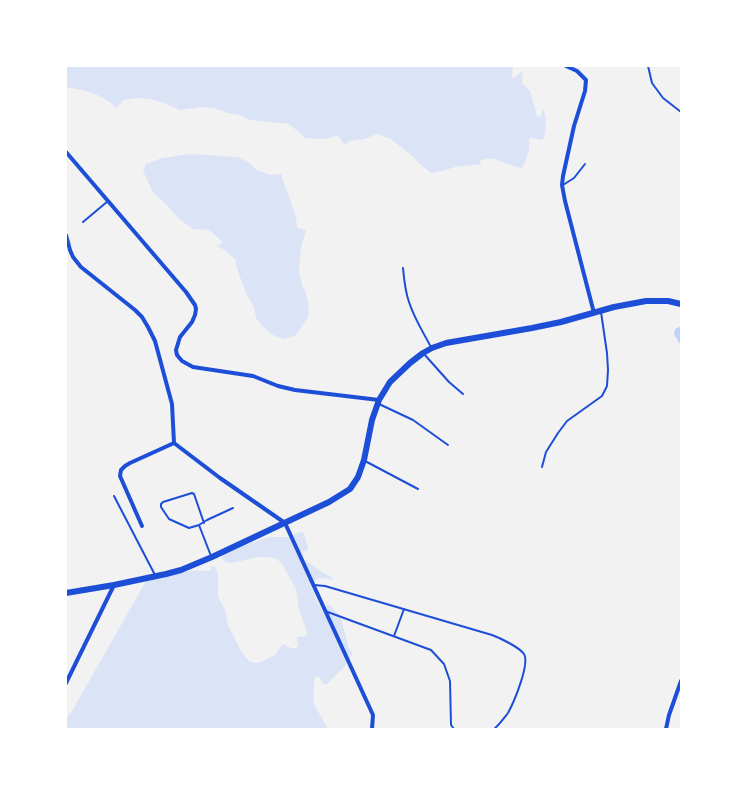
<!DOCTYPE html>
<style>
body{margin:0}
#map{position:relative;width:747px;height:795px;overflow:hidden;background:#f2f2f2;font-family:Commissioner,sans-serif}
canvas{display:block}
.frame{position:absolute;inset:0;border:67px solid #fff;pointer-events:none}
</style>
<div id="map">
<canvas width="747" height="795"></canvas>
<div class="frame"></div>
</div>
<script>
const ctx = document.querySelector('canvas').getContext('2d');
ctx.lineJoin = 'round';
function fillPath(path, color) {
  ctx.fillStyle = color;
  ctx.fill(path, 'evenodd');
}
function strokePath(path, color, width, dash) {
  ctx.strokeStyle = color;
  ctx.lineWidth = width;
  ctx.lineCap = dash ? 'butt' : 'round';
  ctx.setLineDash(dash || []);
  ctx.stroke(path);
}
const green = new Path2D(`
 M66 66H513L512 78H514L523 71 522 83 530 91 537 116 540 117 541 115 543 109C547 118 546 128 544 138L540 140 532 138 529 139C530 151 527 158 522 168 508 167 493 153 480 161L481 164 455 167 443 171 431 173 421 165 411 155 391 139 377 134 365 139 350 141 344 145 341 139 337 136 324 139 305 138 301 134 289 124 250 120 240 115 227 113 214 108 201 107 180 110 164 103 150 99 136 98 123 100 117 108C99 93 88 91 66 87Z
 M190 154 238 157 248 162 258 171 271 175 281 174 296 217 297 228 306 230 301 248 299 271 303 288 306 292 308 304 309 315 302 326 295 336 283 339 273 335 263 327 256 318 254 307 247 295 238 272 235 259 223 249 216 246 220 245 222 242 210 230 193 229 179 219 167 205 154 194 143 171 146 164 162 158Z
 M301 532 304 533 308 548 307 551H302L305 560 309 563 335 580 320 578 315 580 313 589 317 601 324 614 327 603 340 615 349 648 353 653 344 667 327 684H323L319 677H315L313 696 314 704 328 729H66V719L72 711 146 581C160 577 174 573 189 571 196 570 204 572 211 570V566L215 567 218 573V596L225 610 228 625 242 653 250 662 258 663 275 655 283 644 291 648H296L298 645 297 637 306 636 307 632 299 610 296 589 282 564 277 559 269 557H258L232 563 225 562 222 558 223 555 244 545 269 537H289Z`);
const water = new Path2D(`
 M681 326V343H679L674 334 675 329Z`);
const service = new Path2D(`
 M648 66 652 83 663 98 681 112
 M563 185 574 178 585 164
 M83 222 108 201
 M403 268C404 279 405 291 409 302 414 318 423 332 431 347
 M424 354 449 382 463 394
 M379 404 413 420 448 445
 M365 461 418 489
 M542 467 546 452 558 433 567 421 602 396 607 386 608 370 607 353 601 312
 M114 496 155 575
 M199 525 189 528 169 519 161 507V504L163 502 192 493 194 494 204 523
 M211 556 199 525 207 520 233 508
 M314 585 325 586 492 635C500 638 519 647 524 654 530 664 514 702 508 713 504 718 499 725 494 729
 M325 611 431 650 444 664 450 681 451 725 454 729
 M394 636 404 609`);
const minor = new Path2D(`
 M566 66 577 71 586 80 585 91 574 126 563 176 562 185 565 201 594 313
 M66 152 186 292 195 305 196 309 195 315 192 322 180 337 176 350 177 355 182 361 193 367 253 376 278 386 295 390 379 400
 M66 235 70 250 73 257 81 267 135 310 142 317 148 327 155 341 172 404 174 443 220 478 285 523 373 715 372 729
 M142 526 120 476 121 470 125 466 130 463 174 443
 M66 683 114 585
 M666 729 669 715 681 681`);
const secondary = new Path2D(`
 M66 593 114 585 166 574 181 570 212 557 329 502 350 489 358 477 364 460 372 420 379 400 390 382 410 363 423 353 432 348 446 343 532 328 561 322 614 307 646 301H668L681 304`);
fillPath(green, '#dbe4f7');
fillPath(water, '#bfd3fe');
strokePath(service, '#1d4ed8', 2);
strokePath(minor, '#1d4ed8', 4);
strokePath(secondary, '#1d4ed8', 6);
</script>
